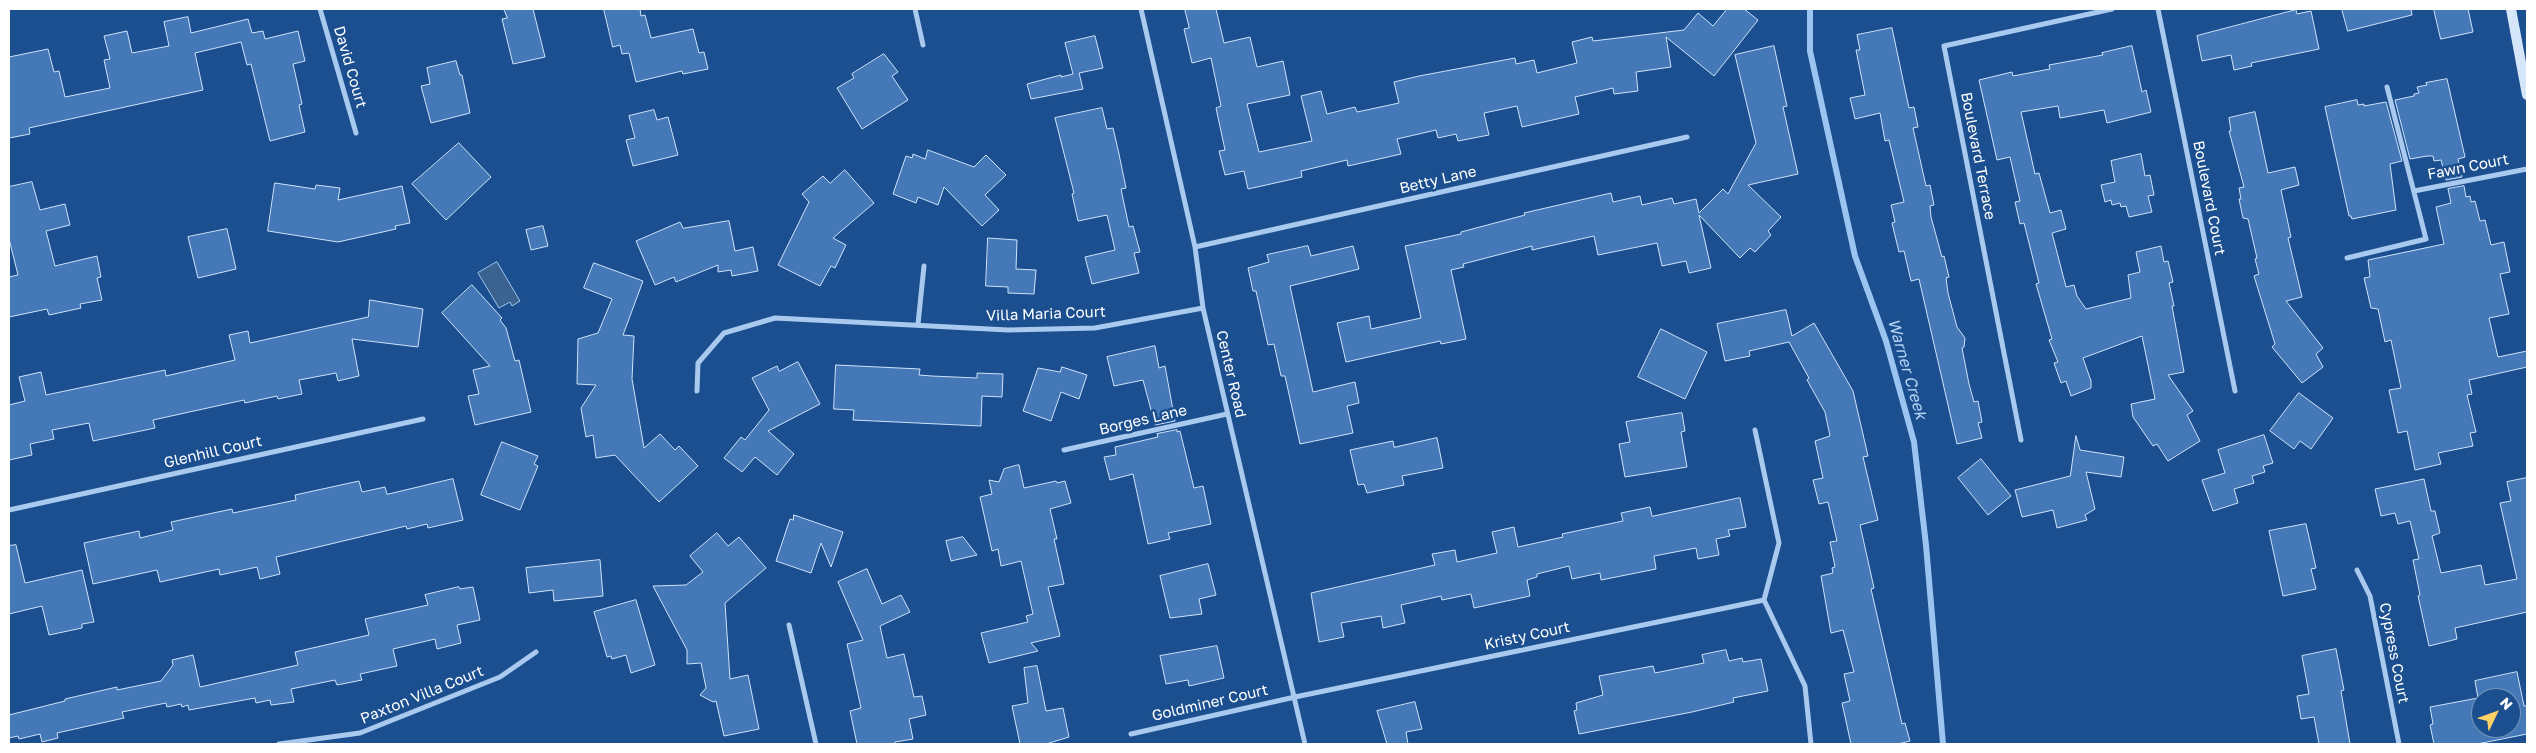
<!DOCTYPE html>
<style>
body{margin:0}
#map{position:relative;width:2536px;height:753px;overflow:hidden;background:#1b4f8f;font-family:"Golos Text",sans-serif}
canvas{display:block}
.frame{position:absolute;inset:0;border:10px solid #fff;pointer-events:none}
.north{position:absolute;left:2471px;top:688px;width:50px;height:50px;box-sizing:border-box;background:#1b4f8f;border:1px solid #7695bc;border-radius:50%;rotate:48deg;font-size:14px;font-weight:700;line-height:20px;text-align:center;color:#fff}
.north::after{content:'';display:block;margin:auto;width:18px;height:22px;background:#ffd166;clip-path:polygon(50% 0,100% 100%,50% 72%,0 100%)}
</style>
<div id="map">
<canvas width="2536" height="753"></canvas>
<div class="frame"></div>
<div class="north">N</div>
</div>
<script>
const ctx = document.querySelector('canvas').getContext('2d');
ctx.lineJoin = 'round';
function fillPath(path, color) {
  ctx.fillStyle = color;
  ctx.fill(path, 'evenodd');
}
function strokePath(path, color, width, dash) {
  ctx.strokeStyle = color;
  ctx.lineWidth = width;
  ctx.lineCap = dash ? 'butt' : 'round';
  ctx.setLineDash(dash || []);
  ctx.stroke(path);
}
function write(font, color, halo, rows, align = 'center') {
  ctx.font = font + ' "Golos Text",sans-serif';
  ctx.lineWidth = 5;
  ctx.setLineDash([]);
  ctx.textBaseline = 'middle';
  ctx.strokeStyle = halo;
  ctx.fillStyle = color;
  for (const [text, x, y, turn = 0] of rows) {
    ctx.save();
    ctx.translate(x, y);
    ctx.rotate((+turn || 0) * Math.PI / 180);
    ctx.textAlign = isNaN(turn) ? turn : align;
    if (halo) ctx.strokeText(text, 0, 0);
    ctx.fillText(text, 0, 0);
    ctx.restore();
  }
}
const water = new Path2D(`
 M497 262 520 301 512 306 510 302 499 308 478 273Z`);
const stream = new Path2D(`
 M1810 9V51L1855 256 1886 341 1914 442 1926 545 1943 744`);
const building = new Path2D(`
 M504 9H533L545 57 513 64 502 19 507 18Z
 M604 9H640L641 16 645 15 651 38 693 29 699 53 704 52 708 69 683 74 682 71 636 82 629 53 622 54 620 45 613 47Z
 M1185 9H1216L1224 43 1250 37 1257 67 1283 61 1290 95 1247 104 1259 152 1312 141 1301 96 1321 91 1327 114 1355 107 1357 112 1399 103 1394 82 1419 76 1515 58 1516 64 1534 60 1537 73 1577 63 1572 42 1592 37 1593 41 1684 30 1698 13 1713 26 1727 9H1744L1758 20 1714 76 1666 37 1671 67 1636 72 1638 91 1614 94 1613 88 1575 97 1579 114 1522 127 1517 106 1484 113 1489 135 1458 141 1456 134 1438 138 1436 130 1397 139 1401 154 1348 166 1347 160 1301 171 1302 177 1248 189 1244 171 1225 175 1219 151 1225 150 1216 108 1221 106 1211 58 1192 63 1184 29 1189 28Z
 M2342 9H2411L2412 15 2348 31Z
 M2434 9H2468L2473 32 2441 39Z
 M2296 10 2297 14 2311 11 2319 49 2251 63 2252 66 2234 70 2231 55 2202 61 2197 36Z
 M188 17 191 33 248 19 252 33 263 31 265 39 298 31 305 61 293 64 302 104 299 105 305 132 270 141 251 64 247 65 241 42 195 53 203 90 29 128 30 134 9 138V57L48 49 54 72 59 71 65 97 110 88 104 60 110 59 104 36 127 31 132 53 169 46 164 22Z
 M1892 28 1909 108 1914 107 1918 127 1913 128 1926 186 1930 185 1934 205 1930 206 1931 217 1942 257 1944 256 1949 277 1946 278 1948 293 1957 327 1965 338 1964 347 1962 348 1969 384 1974 402 1978 401 1982 422 1978 423 1982 438 1957 444 1919 279 1911 281 1904 251 1899 252 1892 223 1895 222 1891 205 1904 202 1889 140 1885 141 1880 113 1855 119 1850 98 1865 95 1856 50H1860L1857 35Z
 M1095 36 1103 68 1079 73 1083 89 1031 99 1027 84 1061 75V77L1073 74 1065 43Z
 M1774 46 1787 106 1783 107 1798 174 1748 185 1781 217 1768 231 1771 235 1755 252 1750 248 1740 258 1699 215 1711 268 1689 273 1686 261 1662 266 1657 243 1598 255 1594 236 1532 250V246L1463 264 1464 267 1451 270 1466 339 1441 344 1440 341 1346 362 1337 323 1369 316 1371 329 1421 318 1405 246 1461 234V232L1525 215 1524 213 1611 193 1613 202 1640 196 1642 205 1672 198 1674 204 1696 199 1699 213 1723 189 1728 194 1756 143 1735 55Z
 M2132 46 2142 92 2146 90 2151 112 2107 123 2104 110 2060 118 2058 106 2021 112 2035 174 2039 173 2050 213 2061 210 2066 229 2052 233 2066 287 2074 285 2077 296 2086 309 2131 298 2128 275 2140 272 2136 252 2161 246 2164 262 2168 261 2173 282 2169 283 2174 306H2172L2184 372 2168 375 2193 411 2187 415 2200 441 2168 461 2157 444 2153 446 2133 417 2131 404 2155 399 2142 336 2083 358 2091 381V388L2071 396 2066 381 2061 383 2054 363 2058 362 2049 340 2052 339 2036 284 2039 283 2024 223 2020 224 2015 202 2020 201 2010 157 1997 160 1979 80 2012 72 2013 76 2050 69 2049 65 2103 55 2102 53Z
 M884 54 898 72 892 76 908 100 862 129 837 88 854 78 852 74Z
 M456 61 460 75H462L470 113 431 123 421 86 430 84 427 68Z
 M2447 79 2465 157 2458 159 2462 177 2446 180 2441 160 2434 161 2433 156H2427L2410 159 2395 100 2414 96V94L2419 93 2417 87 2427 85 2426 83Z
 M2357 100 2358 105 2364 104V106L2386 102 2402 161 2390 164 2396 210 2352 219 2351 216H2349L2325 107Z
 M1102 108 1107 129 1113 128 1119 154 1126 188 1121 189 1129 227 1133 226 1140 252 1134 253 1139 273 1092 284 1085 257 1115 250 1107 215 1078 221 1072 194 1074 193 1055 118Z
 M654 110 657 120 668 117 678 155 633 166 626 140 635 138 629 116Z
 M2255 112 2268 173 2295 167 2299 185 2281 190 2291 237 2288 238 2302 297 2286 301 2323 348 2316 354 2323 367 2302 383 2272 347 2275 344 2254 276 2259 274 2255 259 2257 258 2248 219 2243 218 2239 199H2241L2239 188 2244 187 2229 131H2231L2229 118Z
 M459 143 491 177 446 220 412 184Z
 M928 150 974 167 986 155 1006 175 985 195 999 210 982 226 944 187 938 205 918 197 916 203 893 194 906 156 912 158 913 154 925 159Z
 M2141 154 2145 176 2150 175 2154 195 2148 196 2152 212 2129 217 2126 206 2121 207 2120 203 2112 205 2111 200 2105 202 2101 185 2115 182 2111 161Z
 M845 170 874 203 833 238 846 245 835 268 831 266 820 286 778 265 809 202 802 194 823 176 830 183Z
 M32 182 40 210 65 204 70 225 46 231 55 266 97 256 101 277 97 278 102 300 80 304 81 308 49 315 47 309 9 317V277L18 275 9 239V187Z
 M275 183 315 189 316 185 340 188 338 200 402 186 410 223 395 226 396 229 338 242 268 231Z
 M2464 186 2466 197 2470 196 2471 202 2475 201 2480 221 2485 220 2491 245 2504 242 2510 272 2500 274 2509 314 2489 318 2498 357 2527 351V367L2469 380 2472 394 2467 395 2476 432 2470 433 2473 446 2438 453 2441 464 2415 470 2407 431 2398 433 2389 390 2401 388 2391 340 2385 342 2378 309 2371 308 2364 278 2370 277 2368 260 2444 244 2436 207 2451 203 2448 189Z
 M729 221 735 251 753 247 758 271 732 276 731 270 718 272V265L676 282 674 277 655 285 636 241 680 222 683 228Z
 M543 226 548 246 531 250 526 230Z
 M227 229 236 269 198 278 188 237Z
 M988 238 1017 240 1016 269 1036 270 1034 294 1008 293V287L986 286Z
 M1308 246 1311 256 1353 246 1359 269 1290 286 1313 392 1355 382 1359 403 1347 406 1353 433 1300 444 1285 376H1281L1274 344 1268 345 1256 291H1253L1248 268 1269 262 1267 255Z
 M594 263 643 281 623 335 634 336 632 379 644 448 660 434 675 450 679 446 698 466 659 502 615 455 596 458 593 435 586 437 581 408 596 385 577 384 578 339 598 333 612 299 584 288Z
 M472 285 502 318 500 320 506 328 515 361 519 360 531 412 475 425 468 396 479 394 473 370 490 366 442 313Z
 M370 300 423 309 418 347 352 339 359 376 338 381 336 373 299 380 302 394 278 399 277 396 245 403 244 400 153 420 155 428 93 441 89 423 52 430 54 439 30 444 32 455 9 460V405L25 401 19 377 41 372 46 395 165 370 166 376 235 360 229 335 248 331 250 343 368 317Z
 M1786 310 1792 336 1814 323 1853 391 1868 456 1863 457 1878 520 1860 525 1874 588 1871 589 1902 724 1905 723 1910 741 1898 744H1851L1842 703 1850 701 1844 674 1854 672 1843 630 1831 633 1821 576 1833 573 1832 568 1835 567 1830 542 1837 541 1828 502 1819 504 1813 480 1823 478 1815 441 1830 436 1825 412 1807 380 1809 378 1789 342 1749 351 1750 356 1725 361 1717 324Z
 M1661 329 1707 352 1685 399 1638 377Z
 M1155 346 1159 368 1165 366 1175 421 1155 425 1143 380 1114 386 1107 357Z
 M798 362 820 404 768 431 794 454 777 475 755 457 742 472 724 458 741 437 745 440 769 410 752 378 777 366 779 371Z
 M836 365 920 369 919 375 932 376 977 378V373L1003 374 1002 397 982 396 981 426 853 420 854 410 834 409Z
 M1062 367 1087 375 1079 399 1061 392 1051 421 1023 411 1038 368 1060 372Z
 M2299 393 2333 418 2311 449 2300 441 2294 449 2270 431Z
 M1682 413 1685 431 1681 432 1687 467 1625 477 1619 444 1630 442 1626 422Z
 M1177 430V432L1180 431 1194 488 1203 486 1211 524 1168 533 1170 539 1148 544 1133 474 1110 480 1104 457 1116 455 1115 447 1158 437 1157 434Z
 M2264 435 2273 463 2263 466 2265 472 2252 476 2254 483 2234 489 2238 503 2213 511 2202 480 2225 473 2218 450Z
 M2076 436 2080 450 2124 457 2121 477 2086 472 2095 509 2085 515 2087 520 2057 528 2053 510 2022 517 2015 490 2070 476Z
 M1437 438 1443 468 1402 476 1404 485 1367 493 1364 484 1358 485 1350 450 1393 441 1394 447Z
 M502 442 538 456 534 464 538 466 520 510 481 495Z
 M1981 459 2011 496 1988 515 1958 478Z
 M1019 465 1024 488 1056 481 1057 483 1065 481 1071 503 1050 509 1057 539H1054L1064 584 1048 587 1060 636 1031 643 1038 651 989 663 981 633 1028 622 1026 616 1033 614 1021 561 1001 566 998 549 992 551 980 497 992 494 989 480 999 482 1004 469Z
 M2527 478V612L2455 628 2457 639 2429 646 2418 596 2420 595 2413 560 2419 559 2410 521 2398 524 2395 513 2381 516 2375 489 2424 479 2431 511H2435L2440 533 2432 536 2441 573 2481 565 2485 585 2517 579 2500 503 2511 501 2507 482Z
 M453 479 463 520 428 528 427 524 407 529 406 526 276 557 280 574 260 579 257 567 220 575 219 569 160 582 157 570 93 584 84 543 139 531 140 538 173 530 171 522 232 509 233 513 296 500 295 495 359 481 362 492 385 487 387 494Z
 M1740 498 1746 527 1728 530 1730 536 1716 539 1719 555 1698 559 1696 548 1654 556 1656 569 1601 580 1600 573 1572 579 1569 566 1537 574V577L1527 580 1530 596 1474 608 1471 594 1442 600 1441 596 1401 605 1405 623 1383 628 1381 616 1341 623 1344 637 1319 642 1311 593 1435 565 1432 554 1455 550 1457 562 1497 553 1492 532 1514 527 1518 547 1563 537 1562 534 1623 521 1621 513 1650 507 1652 516Z
 M794 515 843 532 831 567 821 543 811 573 776 561 790 519 793 520Z
 M2306 524 2316 568 2311 569 2316 589 2283 596 2269 531Z
 M717 533 728 546 739 537 766 568 725 603 730 679 748 675 759 729 724 736 716 701 713 702 700 695 706 688 701 663 687 664V650L653 586 686 585 703 572 690 556Z
 M963 537 977 555 951 561 946 541Z
 M16 545 25 583 82 570 94 622 82 624V628L49 635 42 606 9 614V546Z
 M600 560 603 596 554 601 553 590 529 593 526 568Z
 M1208 564 1216 595 1199 599 1202 614 1170 618 1160 576Z
 M867 569 882 604 901 595 910 612 880 626 887 658 904 654 914 697 922 696 926 715 909 719 913 739 895 742V744H857L850 711 861 708 847 644 863 640 838 582Z
 M459 587 460 589 473 587 480 620 457 625 461 643 437 649 435 639 393 649 397 666 360 674 362 680 337 685 335 680 291 689 294 702 271 705 270 700 256 703 255 698 189 710 188 705 182 707 181 704 167 707 166 703 122 712 124 718 57 733 58 738 42 742 40 734 19 739 18 736 9 738V715L65 701V699L117 687V690L161 681 173 665 172 660 193 655 200 687 298 665 295 652 369 635 365 619 428 605 425 595Z
 M636 600 655 665 631 673 626 655 612 659 611 656 607 657 594 612Z
 M1217 646 1224 678 1189 686 1188 680 1166 684 1160 656Z
 M2336 649 2344 690 2341 691 2350 744H2319L2314 717 2301 719 2297 696 2309 694 2302 656Z
 M1726 650 1729 661 1742 658 1743 662 1761 659 1768 691 1733 698 1734 702 1692 712 1579 734 1574 711 1577 710 1576 703 1603 695 1599 676 1653 666 1655 673 1704 663 1702 655Z
 M1037 666 1046 711 1063 708 1069 737 1046 744H1020L1012 706 1028 703 1024 668Z
 M2517 672 2524 706H2527V734L2477 744H2434L2430 725 2433 724 2430 707 2478 698 2475 681ZM2481 698H2511V728H2481Z
 M1415 702 1422 729 1406 732 1408 744H1387L1377 711Z`);
const minor = new Path2D(`
 M320 9 356 133
 M915 9 923 45
 M1141 9 1195 247 1203 308 1305 744
 M2158 9 2235 391
 M2414 191 2527 169
 M1195 247 1687 137
 M2347 258 2426 239 2387 87
 M918 324 924 266
 M697 391 698 363 724 333 775 318 1008 330 1095 328 1203 308
 M1755 430 1779 543 1764 600 1805 686 1811 744
 M2021 440 1944 46 2112 9
 M1064 450 1227 414
 M9 510 423 419
 M2357 570 2370 596 2399 744
 M789 625 816 744
 M1131 734 1295 697 1764 600
 M279 744 360 733 500 677 536 652`);
const secondary = new Path2D(`
 M2511 9 2527 95`);
const streetNames = [
 ["David Court",350,67,74],
 ["Boulevard Terrace",1978,156,79],
 ["Fawn Court",2468,167,-11],
 ["Betty Lane",1438,180,-13],
 ["Boulevard Court",2209,198,79],
 ["Villa Maria Court",1046,314,-2],
 ["Center Road",1231,374,77],
 ["Borges Lane",1143,420,-13],
 ["Glenhill Court",213,452,-13],
 ["Kristy Court",1527,636,-12],
 ["Cypress Court",2394,653,79],
 ["Paxton Villa Court",422,695,-22],
 ["Goldminer Court",1210,703,-13]
];
const waterNames = [
 ["Warner Creek",1907,369,74]
];
fillPath(water, '#3c6290');
strokePath(water, '#9cc4f0', 1);
strokePath(stream, '#9cc4f0', 6);
fillPath(building, '#4478b7');
strokePath(building, '#cfe3fa', 1);
strokePath(minor, '#a9c9ee', 5);
strokePath(secondary, '#d6e6fa', 10);
write('15px', '#fff', '#1b4f8f', streetNames);
write('italic 16px', '#b5d3f5', '#1b4f8f', waterNames);
</script>
